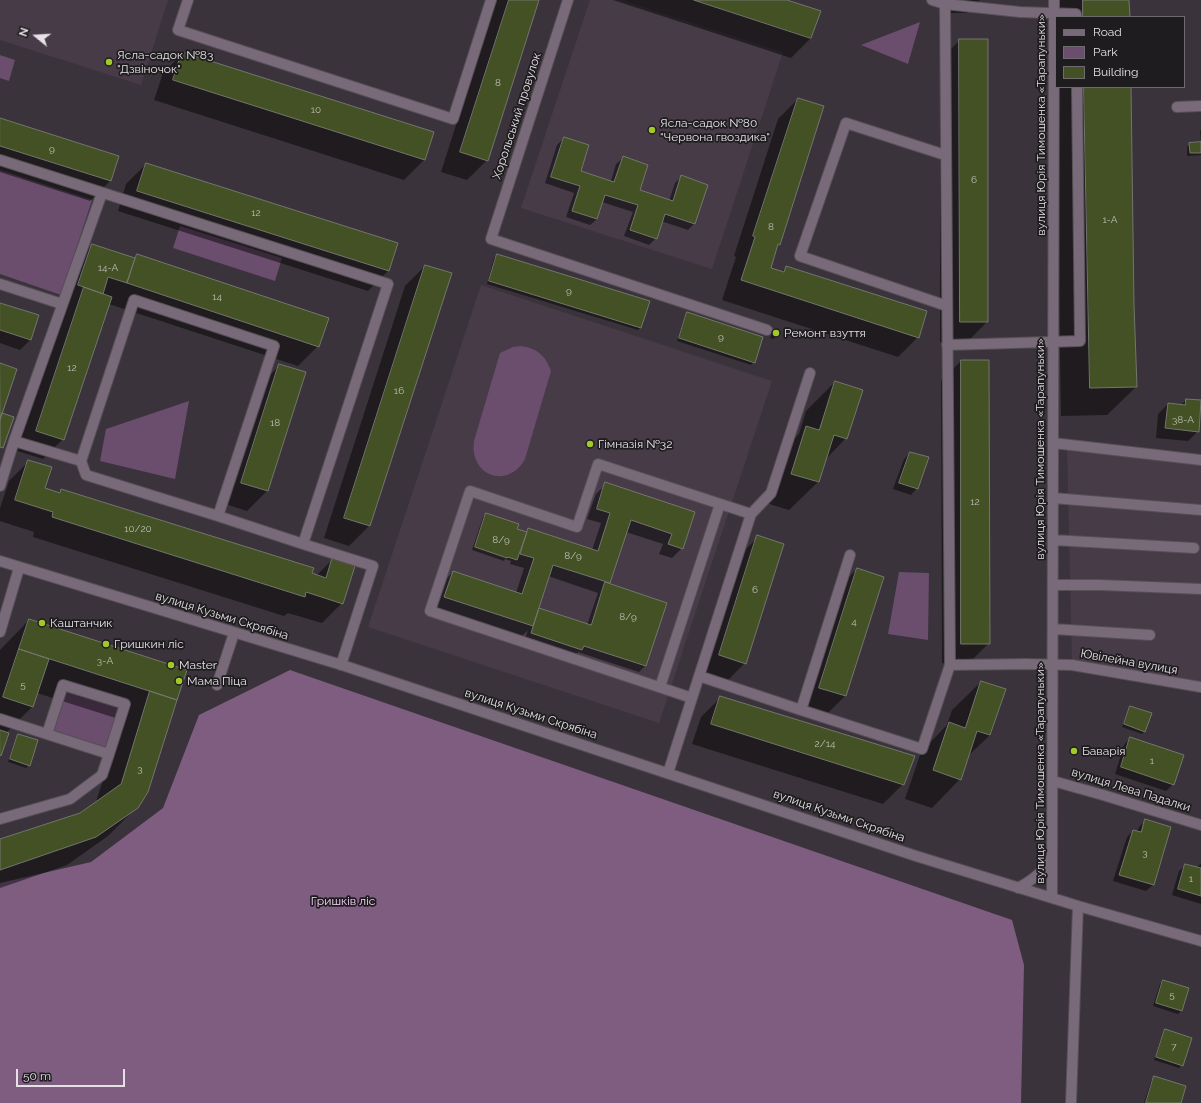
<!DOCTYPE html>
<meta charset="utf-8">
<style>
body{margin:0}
#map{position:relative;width:1201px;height:1103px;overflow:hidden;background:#3a333b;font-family:Raleway,sans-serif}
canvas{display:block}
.legend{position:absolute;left:1055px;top:16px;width:130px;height:72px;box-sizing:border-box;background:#1f1c20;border:1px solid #6e6b6f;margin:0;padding:5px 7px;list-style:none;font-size:12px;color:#e5e1e5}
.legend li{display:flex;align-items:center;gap:8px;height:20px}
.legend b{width:20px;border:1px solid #6e6b6f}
.north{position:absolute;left:16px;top:16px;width:40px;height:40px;-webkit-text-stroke:3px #1f1c20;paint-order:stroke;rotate:288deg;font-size:11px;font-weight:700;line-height:16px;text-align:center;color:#e5e1e5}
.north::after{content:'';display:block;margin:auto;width:14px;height:18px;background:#e5e1e5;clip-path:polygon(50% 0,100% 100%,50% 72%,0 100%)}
.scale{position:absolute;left:16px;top:1069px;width:109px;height:18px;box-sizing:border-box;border:2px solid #e5e1e5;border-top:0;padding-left:5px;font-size:12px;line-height:14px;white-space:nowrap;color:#e5e1e5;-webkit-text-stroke:3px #1f1c20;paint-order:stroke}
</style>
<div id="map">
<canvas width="1201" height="1103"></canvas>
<ul class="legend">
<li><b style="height:5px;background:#796a7a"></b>Road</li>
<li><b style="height:11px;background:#6b4d6d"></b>Park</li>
<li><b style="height:11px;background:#445125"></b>Building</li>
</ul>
<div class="north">N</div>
<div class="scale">50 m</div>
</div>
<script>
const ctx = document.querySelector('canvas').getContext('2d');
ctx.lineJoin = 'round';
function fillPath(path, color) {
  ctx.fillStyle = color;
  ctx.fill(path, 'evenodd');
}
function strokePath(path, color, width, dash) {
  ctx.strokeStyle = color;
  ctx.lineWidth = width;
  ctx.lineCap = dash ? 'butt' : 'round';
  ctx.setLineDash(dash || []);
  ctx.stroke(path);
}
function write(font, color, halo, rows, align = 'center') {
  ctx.font = font + ' Raleway,sans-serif';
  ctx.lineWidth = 3.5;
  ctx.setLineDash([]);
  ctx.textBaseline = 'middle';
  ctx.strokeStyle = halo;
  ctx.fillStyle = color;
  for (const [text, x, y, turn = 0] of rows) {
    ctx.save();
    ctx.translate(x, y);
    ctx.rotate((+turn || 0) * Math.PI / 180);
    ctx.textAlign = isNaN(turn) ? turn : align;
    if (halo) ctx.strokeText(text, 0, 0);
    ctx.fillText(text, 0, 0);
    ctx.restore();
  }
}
const built = new Path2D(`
 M0 0H168L141 85 0 40Z
 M590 0H622L783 52 712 269 521 208Z
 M481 285 772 381 659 723 368 627Z
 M1067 445 1201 455V687L1072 665Z`);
const green = new Path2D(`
 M920 22 908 64 861 45Z
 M0 55 15 60 9 81 0 78Z
 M0 170 92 200 61 295 0 274Z
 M180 226 282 258 275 281 173 248Z
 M521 346C537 348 546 356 551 371L525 459C508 490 469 476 474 441L500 353 513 347Z
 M189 401 175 479 100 461 106 429Z
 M899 572 929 573 928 640 888 634Z
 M64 686 123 705 108 751 49 733Z`);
const forest = new Path2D(`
 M290 670 1012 920 1024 965 1021 1103H0V883L91 862 163 808 199 715Z`);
const shadow = new Path2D(`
 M496 0H538L487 160 467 180 441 172Z
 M613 0H783L819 12 811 38 791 58Z
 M944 0H980L967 13H944Z
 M1054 0H1128L1129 17H1056V87H1130L1133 305 1136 387 1107 415 1061 416Z
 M960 40 987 322 967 342H940V60Z
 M183 53 424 160 404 180 154 100 163 73Z
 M798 99 779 244 776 247 770 268 782 272 786 267 918 337 898 357 722 300 736 257 734 256 778 119Z
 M0 120 118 157 110 181 90 201 0 172Z
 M1201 130V155L1187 156V147L1190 144 1201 143 1200 131Z
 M564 138 579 171 611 181 616 164 623 158 639 191 669 201 675 183 681 177 694 224 688 230 661 221 656 238 649 245 624 236 633 212 602 202 597 219 590 225 566 217 574 193 545 183 557 145Z
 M146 164 388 271 368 291 118 211 126 184Z
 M92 245 134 259 137 255 318 346 298 366 109 304 63 439 43 459 17 451 64 307 72 265Z
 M497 255 641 327 638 330 487 284 494 258Z
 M425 266 369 526 349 546 324 538 405 286Z
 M0 304 38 316 30 340 20 350 0 343Z
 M688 313 754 362 751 365 677 341 685 316Z
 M775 330 777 331 776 336 773 339 770 338 772 333Z
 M961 361 989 643 969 663H942L941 381Z
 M280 365 305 373 267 491 247 511 222 503 260 385Z
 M835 382 846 438 825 460 818 482 789 510 763 502 778 455 799 434 806 411Z
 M1186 400 1201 401 1198 431 1188 441 1156 438 1158 414 1168 404 1181 405Z
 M910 453 917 488 911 495 893 489 904 459Z
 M29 461 44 489 58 493 62 490 316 576 332 560 342 603 322 623 288 613 284 616 33 537 34 532 0 521V508L9 481Z
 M606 484 694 513 682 548 672 558 659 554 663 544 626 532 608 584 666 603 645 666 639 672 578 652 575 656 525 639 528 630 522 636 435 607 443 582 453 572 516 593 524 568 510 564 511 561 505 559 504 561 472 550 483 517 486 514 516 529 525 532 528 529 592 550 601 523 587 519 596 494ZM548 576 598 593 587 625 539 609 537 612Z
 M758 537 745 663 725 683 700 675 738 557Z
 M857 569 882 577 845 696 825 716 799 708 837 589Z
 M29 620 186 671 137 807 108 836 67 865 0 888V840L80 813 96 802 122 720 37 693 32 707 6 733 7 734 0 755V650Z
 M981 682 1005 690 990 735 968 756 960 779 932 808 905 799 921 752 947 725 952 710Z
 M721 697 903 784 883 804 692 744 701 717Z
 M1131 707 1145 731 1142 734 1122 727 1128 710Z
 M19 735 29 765 26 768 8 762 16 738Z
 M1130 738 1173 784 1166 791 1115 774 1124 745Z
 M1145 821 1153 885 1146 891 1113 881 1127 837 1133 831 1137 832 1139 827Z
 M1201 863V904L1172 895 1179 871 1186 865 1197 868Z
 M1163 981 1181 1011 1178 1014 1153 1006 1160 984Z
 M1166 1030 1182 1065 1179 1068 1154 1060 1163 1033Z
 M1154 1078 1180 1103H1144L1151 1081Z`);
const building = new Path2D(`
 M509 0H539L488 161 460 152Z
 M694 0H787L821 11 811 38Z
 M1083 0H1129L1130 17H1083Z
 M959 39H988V322H960Z
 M182 52 434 132 425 160 173 80Z
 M1084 87H1131L1134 305 1137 387 1090 388Z
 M798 98 824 106 780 245 778 244 771 268 784 272 786 266 927 311 919 338 741 280 755 237 753 236Z
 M0 118 119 156 111 181 0 146Z
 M564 137 589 145 581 171 614 182 623 156 648 165 640 190 673 201 681 175 708 185 695 224 665 214 657 239 630 230 638 205 605 195 597 219 572 211 580 186 551 177Z
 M1201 142V153H1190L1189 143Z
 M146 163 398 243 389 271 137 191Z
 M92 244 135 258 127 283 108 277 103 294 78 285Z
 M137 254 329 318 319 347 127 283Z
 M497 254 650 301 641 328 489 281Z
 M425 265 452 273 370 526 344 518Z
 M84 287 112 297 64 440 36 431Z
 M0 303 39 315 31 340 0 330Z
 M687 312 763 337 755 363 679 338Z
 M774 329 778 330 776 336 773 335Z
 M961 360H989L990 644H961Z
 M0 363 17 369 0 420Z
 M279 364 306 372 268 491 241 483Z
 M835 381 863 390 847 439 834 435 819 482 791 474 806 426 819 430Z
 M1186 399 1201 400 1199 432 1165 428 1168 403 1185 405Z
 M2 413 14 417 3 448 0 447V420Z
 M910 452 929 457 918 489 899 483Z
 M28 460 52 467 45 488 60 493 61 489 314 568 312 573 326 578 332 558 355 566 343 604 306 592 305 597 52 517 53 512 15 500Z
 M605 482 695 512 683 549 668 544 672 534 631 520 610 583 553 565 533 626 444 597 453 571 522 594 534 558 520 554 528 528 598 551 610 513 597 509Z
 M486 513 519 524 517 529 527 532 517 560 508 557 507 558 475 547Z
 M757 535 784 544 746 664 719 655Z
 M857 568 884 577 846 696 819 688Z
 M605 582 667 603 646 666 584 646 582 650 531 633 539 608 591 625Z
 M29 619 187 670 177 700 19 649Z
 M19 649 49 659 33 707 3 697Z
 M981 681 1006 689 990 735 977 731 961 780 933 770 949 722 965 728Z
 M150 691 177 700 148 792 138 808 96 837 0 870V839L80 813 121 784Z
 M720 696 915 756 904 785 711 724Z
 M1130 706 1152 713 1145 732 1124 724Z
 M0 730 9 733 1 756 0 755Z
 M18 734 38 740 30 766 10 759Z
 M1130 737 1184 755 1174 785 1121 767Z
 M1145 819 1171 827 1154 885 1119 875 1133 830 1141 832Z
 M1185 864 1201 868V896L1178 889Z
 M1163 980 1189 988 1182 1011 1156 1003Z
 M1165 1029 1192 1038 1183 1066 1156 1057Z
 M1154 1076 1186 1086 1181 1103H1146Z`);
const minor = new Path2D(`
 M188 0 178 30 453 119 491 0
 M568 0 491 239 767 330
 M932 0 945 4
 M1177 107 1201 106
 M945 155 846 123 800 256 947 306
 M0 160 388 284 303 544 373 566 341 665
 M0 284 62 304
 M947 345 1080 341 1077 87
 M14 441 81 461 86 475 218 516
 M1053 443 1201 460
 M81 461 134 300 274 346 218 516 303 544
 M0 486 14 441 102 193
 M1053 498 1201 510
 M1053 540 1194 548
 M0 561 345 666 916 856 1078 906 1201 941
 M1053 585H1100L1201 589
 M1053 629 1150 635
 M0 632 19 568
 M950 665 945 4 1020 12 1076 14V17
 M699 676 801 710 850 555
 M217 685 234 633
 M660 687 720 504
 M692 698 430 611 470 491 577 527 598 464 751 514
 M801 710 922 749 950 665 1025 664 1072 665 1201 687
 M0 719 109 754 102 775 70 799 0 819
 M47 734 63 685 125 704 109 754
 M668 773 751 514 771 493 810 373
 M1053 781 1103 795 1201 825
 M1018 888C1031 881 1046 870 1052 856
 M1052 898 1054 0
 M1071 1103 1078 906`);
const markers = [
 [109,62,4,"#a2c929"],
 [652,130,4,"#a2c929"],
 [776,333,4,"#a2c929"],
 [590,444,4,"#a2c929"],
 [42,623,4,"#a2c929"],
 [106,644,4,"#a2c929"],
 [171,665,4,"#a2c929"],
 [179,681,4,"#a2c929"],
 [1074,751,4,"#a2c929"]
];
const numberNames = [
 ["8",498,83],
 ["10",316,110],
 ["9",52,149],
 ["6",974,180],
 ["12",256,213],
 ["1-А",1110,220],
 ["8",771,227],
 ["14-А",108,268],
 ["9",569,291],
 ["14",217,297],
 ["9",721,337],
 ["12",72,368],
 ["16",399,391],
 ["38-А",1183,420],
 ["18",275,423],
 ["12",975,502],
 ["10/20",138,529],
 ["8/9",501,540],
 ["8/9",573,556],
 ["6",755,590],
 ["8/9",628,617],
 ["4",854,622],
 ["3-А",105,661],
 ["5",23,685],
 ["2/14",825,744],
 ["1",1152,761],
 ["3",140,769],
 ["3",1145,853],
 ["1",1191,879],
 ["5",1172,995],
 ["7",1174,1047]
];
const poiNames = [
 ["Ясла-садок №83",117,55],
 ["\"Дзвіночок\"",117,69],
 ["Ясла-садок №80",660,123],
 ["\"Червона гвоздика\"",660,137],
 ["Ремонт взуття",784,333],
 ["Гімназія №32",598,444],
 ["Каштанчик",50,623],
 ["Гришкин ліс",114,644],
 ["Master",179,665],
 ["Мама Піца",187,681],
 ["Баварія",1082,751]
];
const streetNames = [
 ["Хорольський провулок",517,116,-72],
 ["вулиця Юрія Тимошенка «Тарапуньки»",1041,125,-90],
 ["вулиця Юрія Тимошенка «Тарапуньки»",1040,449,-90],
 ["вулиця Кузьми Скрябіна",222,616,17],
 ["Ювілейна вулиця",1129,662,10],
 ["вулиця Кузьми Скрябіна",531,714,18],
 ["вулиця Юрія Тимошенка «Тарапуньки»",1040,773,-90],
 ["вулиця Лева Падалки",1131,790,17],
 ["вулиця Кузьми Скрябіна",839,816,19]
];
const parkNames = [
 ["Гришків ліс",343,901]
];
fillPath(built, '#473b48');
fillPath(green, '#6b4d6d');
fillPath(forest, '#7e5d81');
fillPath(shadow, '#0007');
fillPath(building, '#445125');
strokePath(building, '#72766c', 1);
strokePath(minor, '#554f56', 12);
strokePath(minor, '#796a7a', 10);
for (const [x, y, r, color] of markers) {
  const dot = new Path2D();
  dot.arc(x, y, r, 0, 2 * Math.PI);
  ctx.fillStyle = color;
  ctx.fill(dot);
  strokePath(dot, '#1f1c20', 1.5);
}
write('10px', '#bdbdb5', null, numberNames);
write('12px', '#e5e1e5', '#1f1c20', poiNames, 'left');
write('12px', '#e5e1e5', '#1f1c20', streetNames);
write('12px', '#f7d6fa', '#1f1c20', parkNames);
</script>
